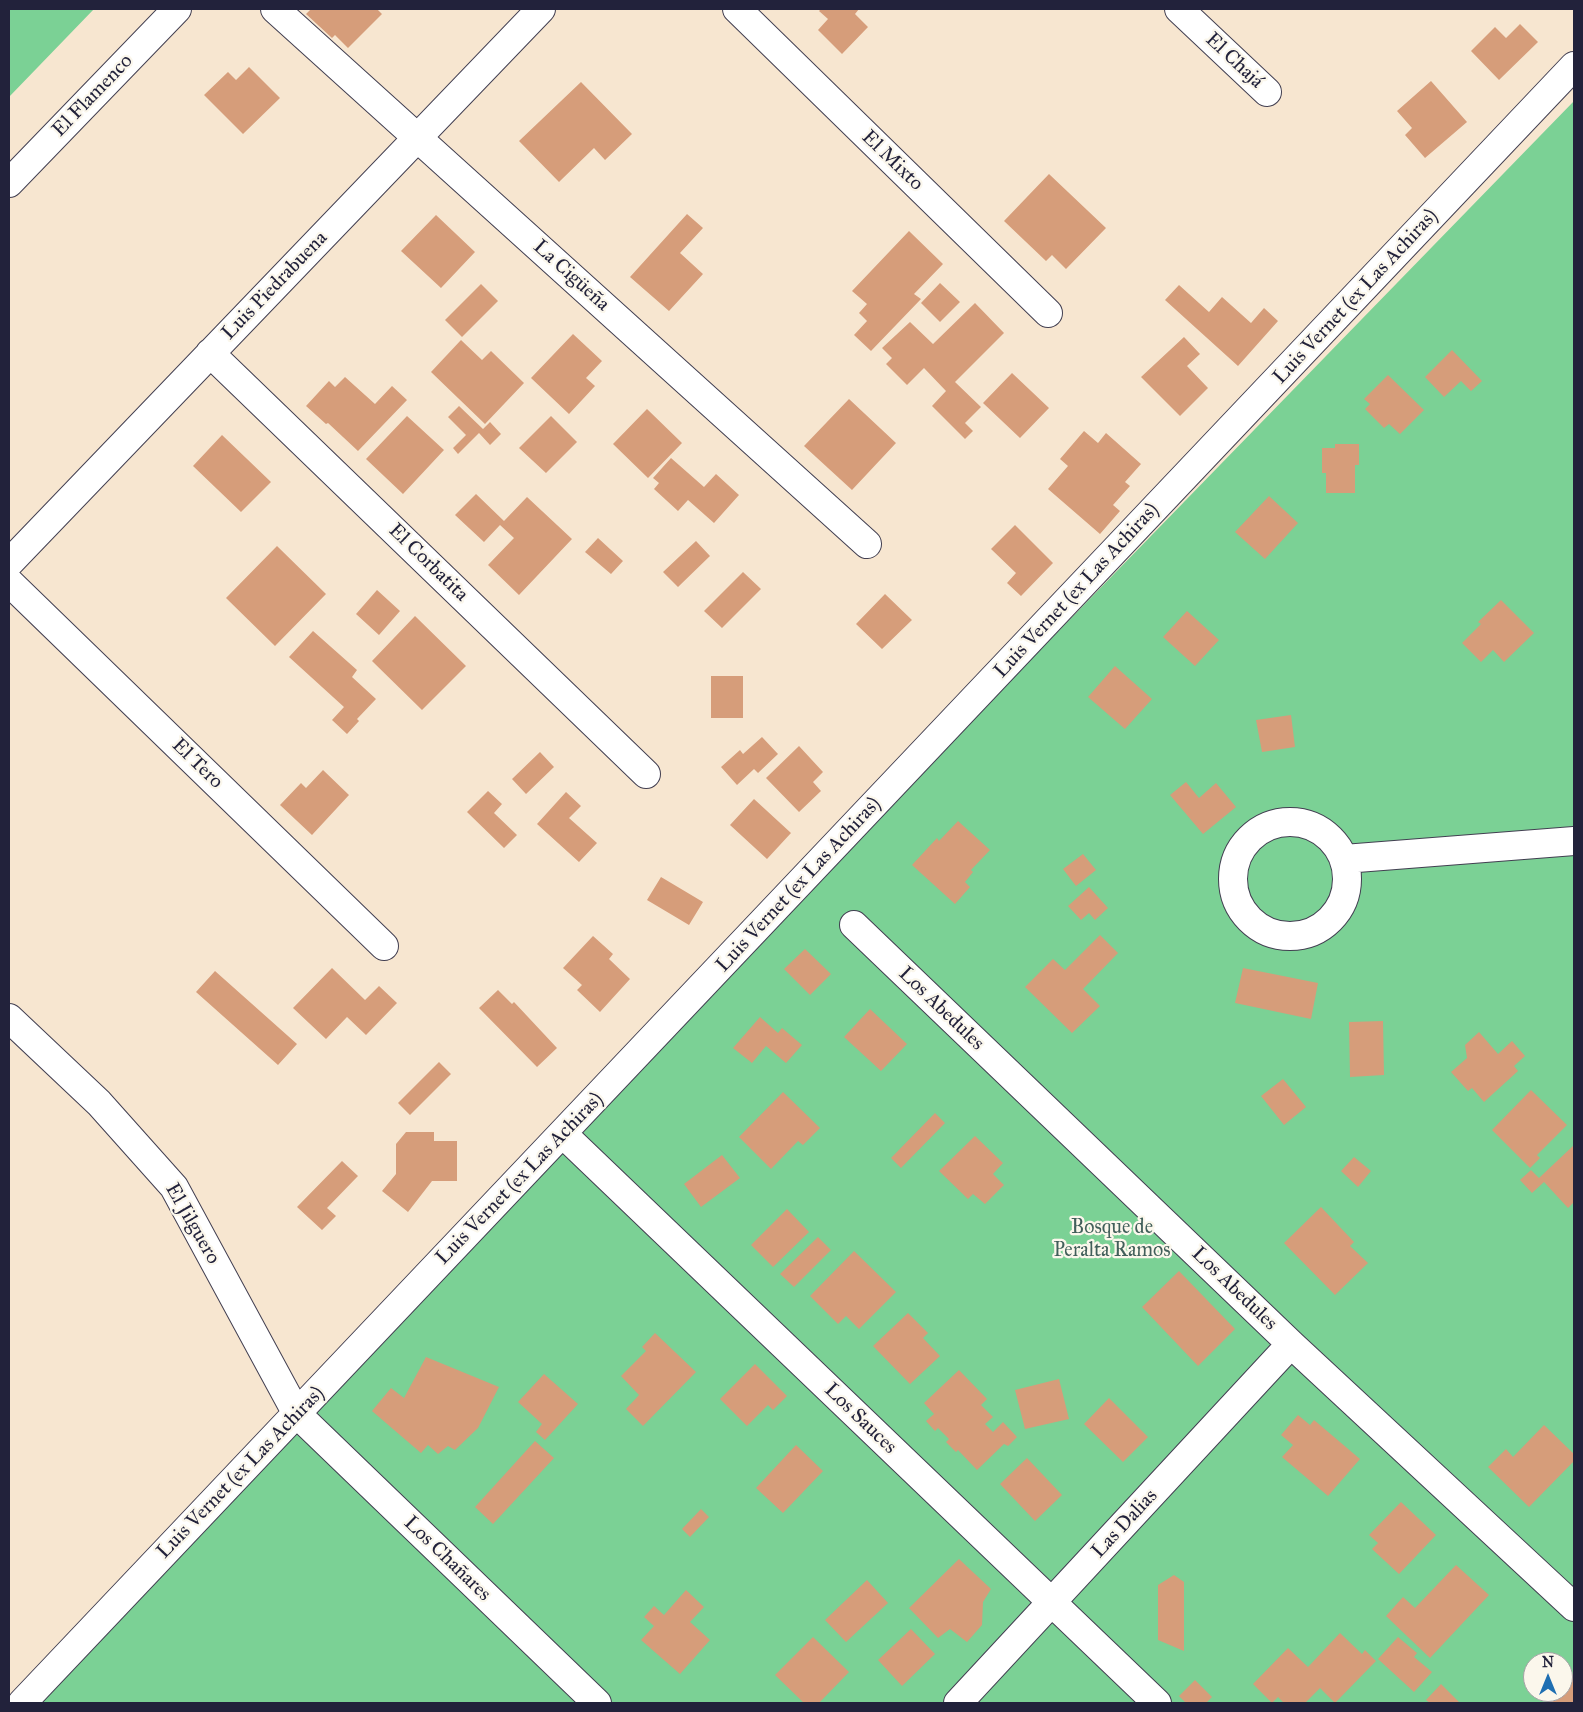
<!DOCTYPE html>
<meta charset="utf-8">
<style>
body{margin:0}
#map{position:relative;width:1583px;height:1712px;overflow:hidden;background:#f7e6d0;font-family:"IM FELL Great Primer",serif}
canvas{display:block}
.frame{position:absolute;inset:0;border:10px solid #22223b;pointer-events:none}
.north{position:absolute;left:1523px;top:1652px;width:50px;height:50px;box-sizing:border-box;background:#fbf7ec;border:1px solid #a4a2a5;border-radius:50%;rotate:0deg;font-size:14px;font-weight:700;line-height:20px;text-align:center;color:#22223b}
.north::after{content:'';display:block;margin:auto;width:18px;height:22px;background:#1f6fb2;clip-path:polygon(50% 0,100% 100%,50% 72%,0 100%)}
</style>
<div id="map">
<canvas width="1583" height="1712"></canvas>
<div class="frame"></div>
<div class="north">N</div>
</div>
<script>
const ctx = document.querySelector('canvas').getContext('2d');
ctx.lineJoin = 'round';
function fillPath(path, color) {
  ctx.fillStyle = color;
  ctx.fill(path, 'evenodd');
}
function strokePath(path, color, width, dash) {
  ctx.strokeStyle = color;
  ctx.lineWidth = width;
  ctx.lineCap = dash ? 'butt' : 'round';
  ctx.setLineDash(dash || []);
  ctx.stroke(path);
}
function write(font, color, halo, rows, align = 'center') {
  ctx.font = font + ' "IM FELL Great Primer",serif';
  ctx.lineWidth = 4.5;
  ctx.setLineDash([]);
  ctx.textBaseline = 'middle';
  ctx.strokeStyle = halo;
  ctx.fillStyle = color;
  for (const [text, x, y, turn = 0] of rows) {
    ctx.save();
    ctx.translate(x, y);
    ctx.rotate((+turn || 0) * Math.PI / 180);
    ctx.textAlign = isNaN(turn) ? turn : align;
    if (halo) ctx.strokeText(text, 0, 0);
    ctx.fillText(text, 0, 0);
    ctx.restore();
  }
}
const green = new Path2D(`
 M9 9H94L9 97Z
 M1574 101V1703H22L297 1414ZM1533 1662H1563V1692H1533Z`);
const building = new Path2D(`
 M311 9H377L382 14 348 48 335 35 332 38 306 14Z
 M821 9H859L855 14 868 27 842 54 818 30 828 19 819 11Z
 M1520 24 1538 42 1499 80 1471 51 1495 27 1506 38Z
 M249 67 280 98 243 134 204 95 228 72 236 80Z
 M1431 81 1467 122 1425 158 1405 135 1412 128 1397 111Z
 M581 82 632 134 605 160 594 148 559 182 519 141Z
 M1049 174 1106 228 1066 269 1052 255 1046 261 1004 221Z
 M687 214 703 228 680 253 703 274 669 311 630 277Z
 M436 215 475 252 441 288 401 251Z
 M909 231 943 264 914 294 921 299 871 351 854 335 867 321 859 313 867 304 852 291Z
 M940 283 960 302 940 322 921 303Z
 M481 284 498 301 462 337 445 320Z
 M1179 285 1209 312 1222 297 1251 323 1264 308 1278 321 1238 366 1165 300Z
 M975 303 1004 333 955 382 981 407 965 423 973 431 965 439 932 406 946 391 924 368 907 385 886 364 892 358 882 348 910 322 933 344Z
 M573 334 602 361 586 378 595 386 569 414 531 378Z
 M1184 337 1200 354 1187 366 1208 388 1180 416 1141 377Z
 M461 340 482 360 491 351 524 383 485 424 431 372Z
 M1452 350 1482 381 1471 391 1461 381 1444 397 1425 377Z
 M1012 373 1049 408 1020 438 983 403Z
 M1388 375 1424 410 1400 434 1389 424 1384 428 1365 409 1370 404 1364 399Z
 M345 377 375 404 392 386 407 400 358 451 328 423 326 424 306 406 329 381 335 387Z
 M849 399 896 443 852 490 804 446Z
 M459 406 483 429 490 422 501 434 490 445 479 433 458 454 453 448 466 435 448 417Z
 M647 409 682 443 648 478 613 444Z
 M407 416 444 450 403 494 366 459Z
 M551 416 577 442 546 473 519 448Z
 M1084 431 1098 443 1106 433 1141 464 1125 482 1130 486 1113 505 1120 511 1100 534 1048 489 1068 466 1060 459Z
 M222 435 271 482 241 512 193 466Z
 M1335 444H1359V465H1355V493H1326V473H1322V448H1335Z
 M671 458 704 487 716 474 739 495 714 523 688 500 678 511 654 489 659 483 653 478Z
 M476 494 504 521 527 497 572 539 519 595 488 565 514 538 500 525 484 542 455 515Z
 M1269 496 1298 523 1265 559 1235 532Z
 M1015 525 1053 563 1021 596 1007 583 1016 573 991 549Z
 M598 538 623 561 611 574 585 552Z
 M696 541 710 556 678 587 663 572Z
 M277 546 326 594 275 646 226 598Z
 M743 572 761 589 722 628 704 611Z
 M377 590 400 611 379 635 356 614Z
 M885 594 912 620 882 649 856 624Z
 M1501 600 1534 633 1504 662 1493 650 1481 662 1462 643 1481 624 1478 622Z
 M1187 611 1219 640 1195 666 1163 637Z
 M415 616 466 666 422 710 372 661Z
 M313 631 357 670 352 677 376 699 357 719 359 721 347 734 332 720 344 707 289 657Z
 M1115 666 1152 699 1125 729 1088 697Z
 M711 676H743V718H711Z
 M1291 715 1295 747 1262 752 1256 720Z
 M762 737 778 754 758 773 754 769 737 785 721 767 740 750 743 754Z
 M799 746 823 772 813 782 821 791 799 812 766 778Z
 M540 752 554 767 526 794 512 779Z
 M323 770 349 795 312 835 280 805 301 783 306 788Z
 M1186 782 1199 798 1216 783 1236 807 1203 834 1170 795Z
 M488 791 502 804 494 813 517 835 504 848 467 812Z
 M566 792 581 806 569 818 597 843 579 862 537 824Z
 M754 799 791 833 767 859 730 825Z
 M958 821 990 850 971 870 973 872 965 882 970 887 955 904 912 865 937 838 939 841Z
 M1083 854 1096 870 1076 886 1063 869Z
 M661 877 703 902 689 925 647 900Z
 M1089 887 1108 908 1095 920 1089 913 1081 920 1068 906Z
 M1100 935 1118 953 1083 989 1100 1006 1072 1033 1025 987 1053 959 1065 970Z
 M593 936 613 954 609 959 630 979 600 1012 577 990 582 985 563 968Z
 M805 949 831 974 810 995 784 969Z
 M332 968 365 1000 379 986 397 1003 366 1035 347 1017 326 1039 293 1008Z
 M1243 968 1318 983 1311 1019 1235 1003Z
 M215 971 297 1044 278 1065 196 992Z
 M498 990 512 1004 514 1002 557 1048 537 1067 479 1008Z
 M870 1009 907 1044 881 1071 844 1037Z
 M760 1017 778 1033 782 1028 802 1045 786 1063 766 1046 752 1063 733 1048Z
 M1383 1021 1384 1075 1350 1077 1349 1022Z
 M1479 1032 1498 1054 1512 1041 1525 1056 1514 1066 1518 1071 1484 1102 1472 1088 1468 1091 1451 1072 1467 1058 1465 1045Z
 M439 1062 451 1074 410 1115 398 1103Z
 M1283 1079 1306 1107 1284 1125 1261 1096Z
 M1531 1090 1567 1125 1537 1155 1540 1158 1530 1168 1492 1130Z
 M783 1092 820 1128 803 1145 798 1141 771 1169 739 1137Z
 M935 1113 945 1123 901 1168 891 1158Z
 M406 1132H434V1141H457V1181H432L408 1212 382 1191 396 1174V1144Z
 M975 1136 1003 1163 993 1174 1004 1185 985 1204 973 1194 968 1199 939 1171Z
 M1574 1145V1202L1568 1208 1544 1182 1532 1193 1520 1180 1531 1170 1539 1178Z
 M722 1155 740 1178 701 1207 684 1184Z
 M1354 1157 1371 1171 1358 1187 1341 1171Z
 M342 1161 358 1176 327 1208 336 1216 322 1230 297 1207Z
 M1321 1207 1354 1242 1350 1246 1368 1263 1335 1295 1284 1243Z
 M787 1209 809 1232 773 1267 751 1245Z
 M818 1237 831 1250 794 1287 780 1274Z
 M854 1251 896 1292 859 1329 846 1316 838 1324 810 1296Z
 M1179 1271 1235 1329 1198 1366 1142 1307Z
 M908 1313 928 1333 923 1338 940 1356 910 1384 873 1346Z
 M655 1333 696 1372 643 1426 626 1409 639 1395 621 1376 646 1351 642 1347Z
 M426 1357 499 1387 478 1428 455 1450 448 1446 438 1454 428 1445 421 1453 372 1411 391 1388 404 1398Z
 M755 1364 787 1396 773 1410 768 1405 747 1426 720 1399Z
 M959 1370 987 1399 981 1405 993 1417 985 1424 993 1432 1003 1422 1017 1437 1008 1446 1004 1444 977 1470 958 1450 956 1452 946 1442 949 1439 938 1428 935 1431 926 1421 934 1414 924 1403Z
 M544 1374 578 1404 545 1440 536 1432 542 1424 518 1402Z
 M1059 1379 1069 1419 1025 1429 1015 1390Z
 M1109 1398 1148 1437 1123 1462 1084 1424Z
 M1298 1415 1310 1425 1314 1420 1360 1459 1328 1496 1282 1457 1293 1445 1281 1435Z
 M1544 1425 1574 1454V1461L1529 1507 1488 1467 1506 1449 1513 1457Z
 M535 1441 554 1458 493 1524 475 1507Z
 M796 1445 823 1471 783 1513 756 1488Z
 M1027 1458 1062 1495 1035 1521 1000 1484Z
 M1401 1502 1436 1535 1399 1574 1372 1549 1378 1543 1369 1535Z
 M701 1509 709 1517 690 1537 682 1529Z
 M959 1559 991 1589 983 1602 982 1625 967 1642 950 1629 938 1638 909 1608Z
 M1456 1565 1489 1595 1430 1658 1386 1616 1403 1597 1415 1608Z
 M1174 1575 1184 1582V1651L1158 1640V1585Z
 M867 1580 888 1603 846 1642 825 1620Z
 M686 1590 704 1607 690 1622 710 1640 680 1674 641 1640 654 1626 644 1617 654 1606 664 1615Z
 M911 1629 935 1654 902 1686 878 1660Z
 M1340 1633 1362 1654 1365 1650 1376 1661 1335 1703 1320 1688 1305 1703H1284L1278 1697 1272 1703 1253 1684 1288 1648 1308 1667Z
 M813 1637 849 1672 819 1703H804L775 1675Z
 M1398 1637 1417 1653 1414 1657 1432 1672 1414 1692 1378 1659Z
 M1572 1674 1574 1676V1703H1546L1556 1692H1563V1684Z
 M1195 1680 1212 1697 1206 1703H1186L1179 1696Z
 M1441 1684 1460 1703H1430L1426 1700Z`);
const street = new Path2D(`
 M275 9 867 544
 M737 9 1048 313
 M1179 9 1267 92
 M9 183 177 9
 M210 353 646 774
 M9 563 541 9
 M9 582 384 946
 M1233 879a57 57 0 1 1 114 0a57 57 0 1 1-114 0Z
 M1344 859 1574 841
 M854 925 1291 1344 1574 1607
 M9 1018 99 1103 174 1187 297 1414 597 1703
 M563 1134 1157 1703
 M22 1703 1574 66
 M958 1703 1291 1344`);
const streetNames = [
 ["El Chajá",1234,61,43],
 ["El Flamenco",93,96,-46],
 ["El Mixto",892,161,44],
 ["La Cigüeña",571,276,42],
 ["Luis Piedrabuena",275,286,-46],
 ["Luis Vernet (ex Las Achiras)",1356,297,-47],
 ["El Corbatita",428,563,44],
 ["Luis Vernet (ex Las Achiras)",1077,591,-47],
 ["El Tero",197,764,44],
 ["Luis Vernet (ex Las Achiras)",799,885,-47],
 ["Los Abedules",941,1009,44],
 ["Luis Vernet (ex Las Achiras)",520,1179,-46],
 ["El Jilguero",192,1224,60],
 ["Los Abedules",1234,1289,44],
 ["Los Sauces",860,1419,44],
 ["Luis Vernet (ex Las Achiras)",241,1473,-46],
 ["Las Dalias",1125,1524,-47],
 ["Los Chañares",447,1559,44]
];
const parkNames = [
 ["Bosque de",1112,1228],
 ["Peralta Ramos",1112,1251]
];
fillPath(green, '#7bd195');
fillPath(building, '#d69d7a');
strokePath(street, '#423f51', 30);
strokePath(street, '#fff', 28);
write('20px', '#22223b', '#fbf7ec', streetNames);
write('20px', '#415f5a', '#fbf7ec', parkNames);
</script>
